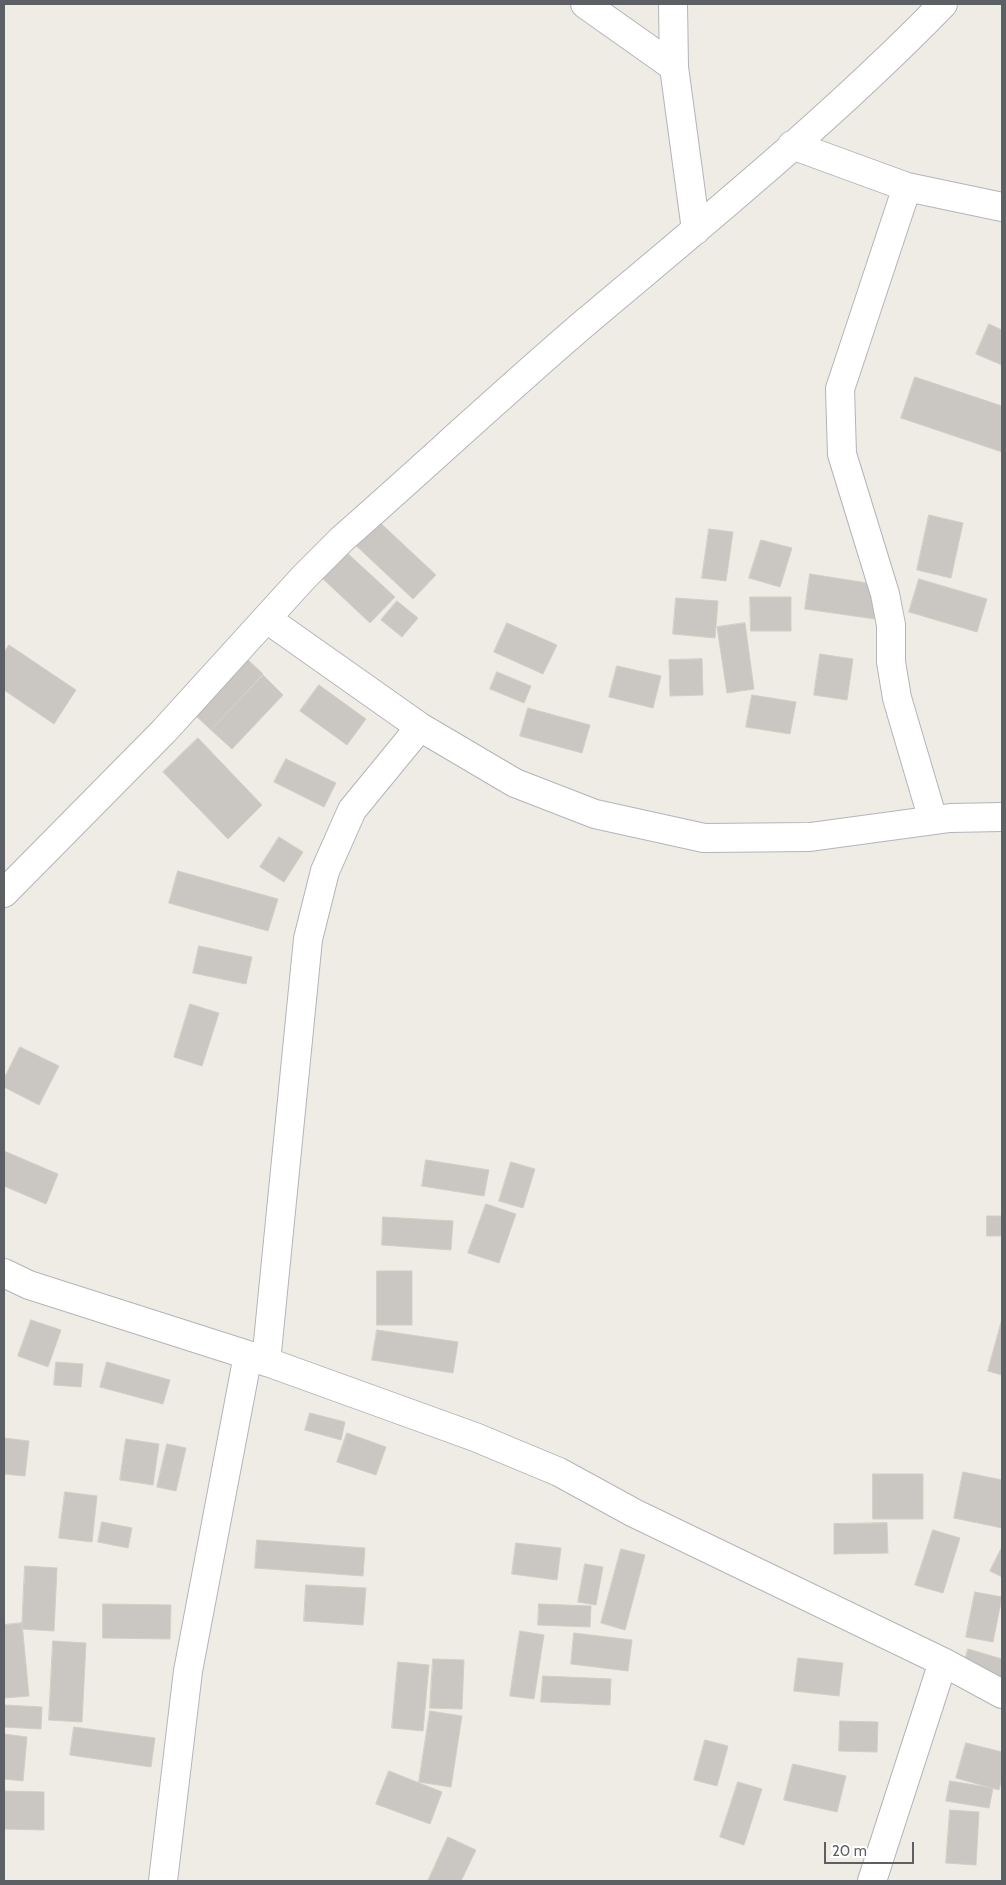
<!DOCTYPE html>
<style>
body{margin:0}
#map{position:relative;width:1006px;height:1885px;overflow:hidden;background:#eeece4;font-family:Cabin,sans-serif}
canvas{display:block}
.frame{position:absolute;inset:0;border:5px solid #5c6064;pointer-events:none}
.scale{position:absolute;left:824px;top:1842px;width:90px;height:22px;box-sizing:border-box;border:2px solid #5c6064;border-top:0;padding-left:6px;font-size:15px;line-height:18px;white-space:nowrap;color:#5c6064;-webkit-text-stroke:4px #fff;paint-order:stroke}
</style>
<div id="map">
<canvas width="1006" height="1885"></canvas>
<div class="frame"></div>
<div class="scale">20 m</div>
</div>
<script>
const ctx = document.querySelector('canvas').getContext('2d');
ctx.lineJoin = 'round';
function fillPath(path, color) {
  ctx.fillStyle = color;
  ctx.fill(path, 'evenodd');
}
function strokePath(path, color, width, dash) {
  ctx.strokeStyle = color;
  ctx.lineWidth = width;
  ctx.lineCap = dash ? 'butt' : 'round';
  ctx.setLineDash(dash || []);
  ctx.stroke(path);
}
const building = new Path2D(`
 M989 324 1002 330V365L976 354Z
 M915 377 1002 406V452L901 418Z
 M929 515 963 523 951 578 917 570Z
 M373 516 436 575 413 599 350 540Z
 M709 529 733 532 726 581 702 578Z
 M761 540 792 548 780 587 749 578Z
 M345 551 395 597 370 623 321 577Z
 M810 574 880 585 875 619 805 609Z
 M919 579 987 599 977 632 909 612Z
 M750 597H791V631H751Z
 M676 598 718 601 715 638 673 634Z
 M397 601 418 618 402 637 381 620Z
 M507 623 557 645 543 674 494 652Z
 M745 623 754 689 727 693 717 627Z
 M9 645 76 690 54 724 4 690V653Z
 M820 654 853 659 847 700 814 695Z
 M245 657 263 674 211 730 192 712Z
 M702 659 703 695 670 696 669 660Z
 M617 666 661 676 653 708 609 697Z
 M497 672 531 686 524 703 490 689Z
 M263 675 283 695 232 749 211 730Z
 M319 685 366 719 347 745 300 711Z
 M752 695 796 702 790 734 746 727Z
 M528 708 590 725 582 753 520 736Z
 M198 738 262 805 228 839 163 772Z
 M286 759 336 783 324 807 274 782Z
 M279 837 303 852 284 882 260 867Z
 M178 871 278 899 268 931 169 903Z
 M199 946 252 957 246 984 193 973Z
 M190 1004 219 1013 202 1066 174 1057Z
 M20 1047 59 1066 39 1105 4 1087V1079Z
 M4 1151 58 1174 46 1204 4 1186Z
 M426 1160 489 1170 484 1196 422 1186Z
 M511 1162 535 1169 523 1208 499 1201Z
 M486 1204 516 1214 499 1263 468 1253Z
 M987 1216H1002V1236H987Z
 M383 1217 453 1221 451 1250 382 1245Z
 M377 1271H412V1325H377Z
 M1002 1319V1375L988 1371Z
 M31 1320 61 1330 48 1367 18 1356Z
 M377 1330 458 1342 453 1373 372 1360Z
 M56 1362 83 1364 81 1387 54 1385Z
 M107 1362 170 1380 163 1404 100 1387Z
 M310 1413 345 1422 341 1440 305 1430Z
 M347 1433 386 1447 376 1475 337 1462Z
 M4 1438 29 1441 25 1476 4 1474Z
 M126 1439 159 1444 153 1485 120 1480Z
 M167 1444 186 1448 176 1491 157 1487Z
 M963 1472 1002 1480V1528L954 1518Z
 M873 1474H923V1519H873Z
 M65 1492 97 1496 92 1542 59 1538Z
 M102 1522 132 1528 128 1548 98 1542Z
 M887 1523 888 1553 834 1554V1524Z
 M933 1530 960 1538 943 1593 915 1585Z
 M257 1540 365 1548 363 1576 255 1568Z
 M516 1543 561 1548 557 1580 512 1574Z
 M1002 1547V1577L990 1571Z
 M621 1549 645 1555 625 1630 601 1623Z
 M585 1564 603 1567 596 1605 578 1602Z
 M25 1566 57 1568 54 1631 22 1629Z
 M306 1585 366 1588 363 1625 304 1621Z
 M975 1592 1002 1597 993 1642 966 1637Z
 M103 1604 171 1605 170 1639 103 1638Z
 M539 1604 591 1606 590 1627 538 1625Z
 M22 1623 29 1696 4 1698V1625Z
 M520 1631 544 1635 534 1699 510 1696Z
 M574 1633 632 1640 628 1671 571 1664Z
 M53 1641 86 1643 82 1722 49 1720Z
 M968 1649 1002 1659V1686L961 1675Z
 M798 1658 843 1663 839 1696 794 1691Z
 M433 1659 464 1660 462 1709 430 1708Z
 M398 1662 429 1665 423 1731 392 1728Z
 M543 1676 611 1679 610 1705 541 1702Z
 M4 1705 42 1707 41 1729 4 1727Z
 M430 1711 462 1716 451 1787 419 1782Z
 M840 1721 878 1722 877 1752 839 1751Z
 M74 1727 155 1738 151 1767 70 1755Z
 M4 1734 27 1737 23 1781 4 1779Z
 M705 1740 728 1746 717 1786 694 1780Z
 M966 1743 1002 1752V1778L999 1790 956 1778Z
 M793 1764 846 1776 837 1812 784 1800Z
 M389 1771 442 1792 430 1824 376 1804Z
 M950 1781 993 1788 989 1808 946 1801Z
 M738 1782 762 1789 744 1845 720 1837Z
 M4 1791 44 1792V1830L4 1829Z
 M950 1810 979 1812 976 1865 946 1863Z
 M448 1837 476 1850 461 1881H428Z`);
const minor = new Path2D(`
 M585 4 674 67
 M673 4 674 67 696 230
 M792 145 907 187 1002 207
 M907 187 840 389 842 454 885 594 891 625V662L897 698 933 820
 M267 619 420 727 515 783 595 814 704 838 810 837 950 818 1002 817
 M4 893 164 731 304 577 342 539C424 467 504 392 587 321 707 220 833 117 943 4
 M4 1273 29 1285 248 1355 475 1437 559 1472 634 1513 943 1662 1002 1694
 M266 1362 308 939 325 871 352 810 420 727
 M163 1881 188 1671 248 1355
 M872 1881 943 1662`);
fillPath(building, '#cac7c2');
strokePath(building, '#d2cec3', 1);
strokePath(minor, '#b2b5b9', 30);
strokePath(minor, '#fff', 28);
</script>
